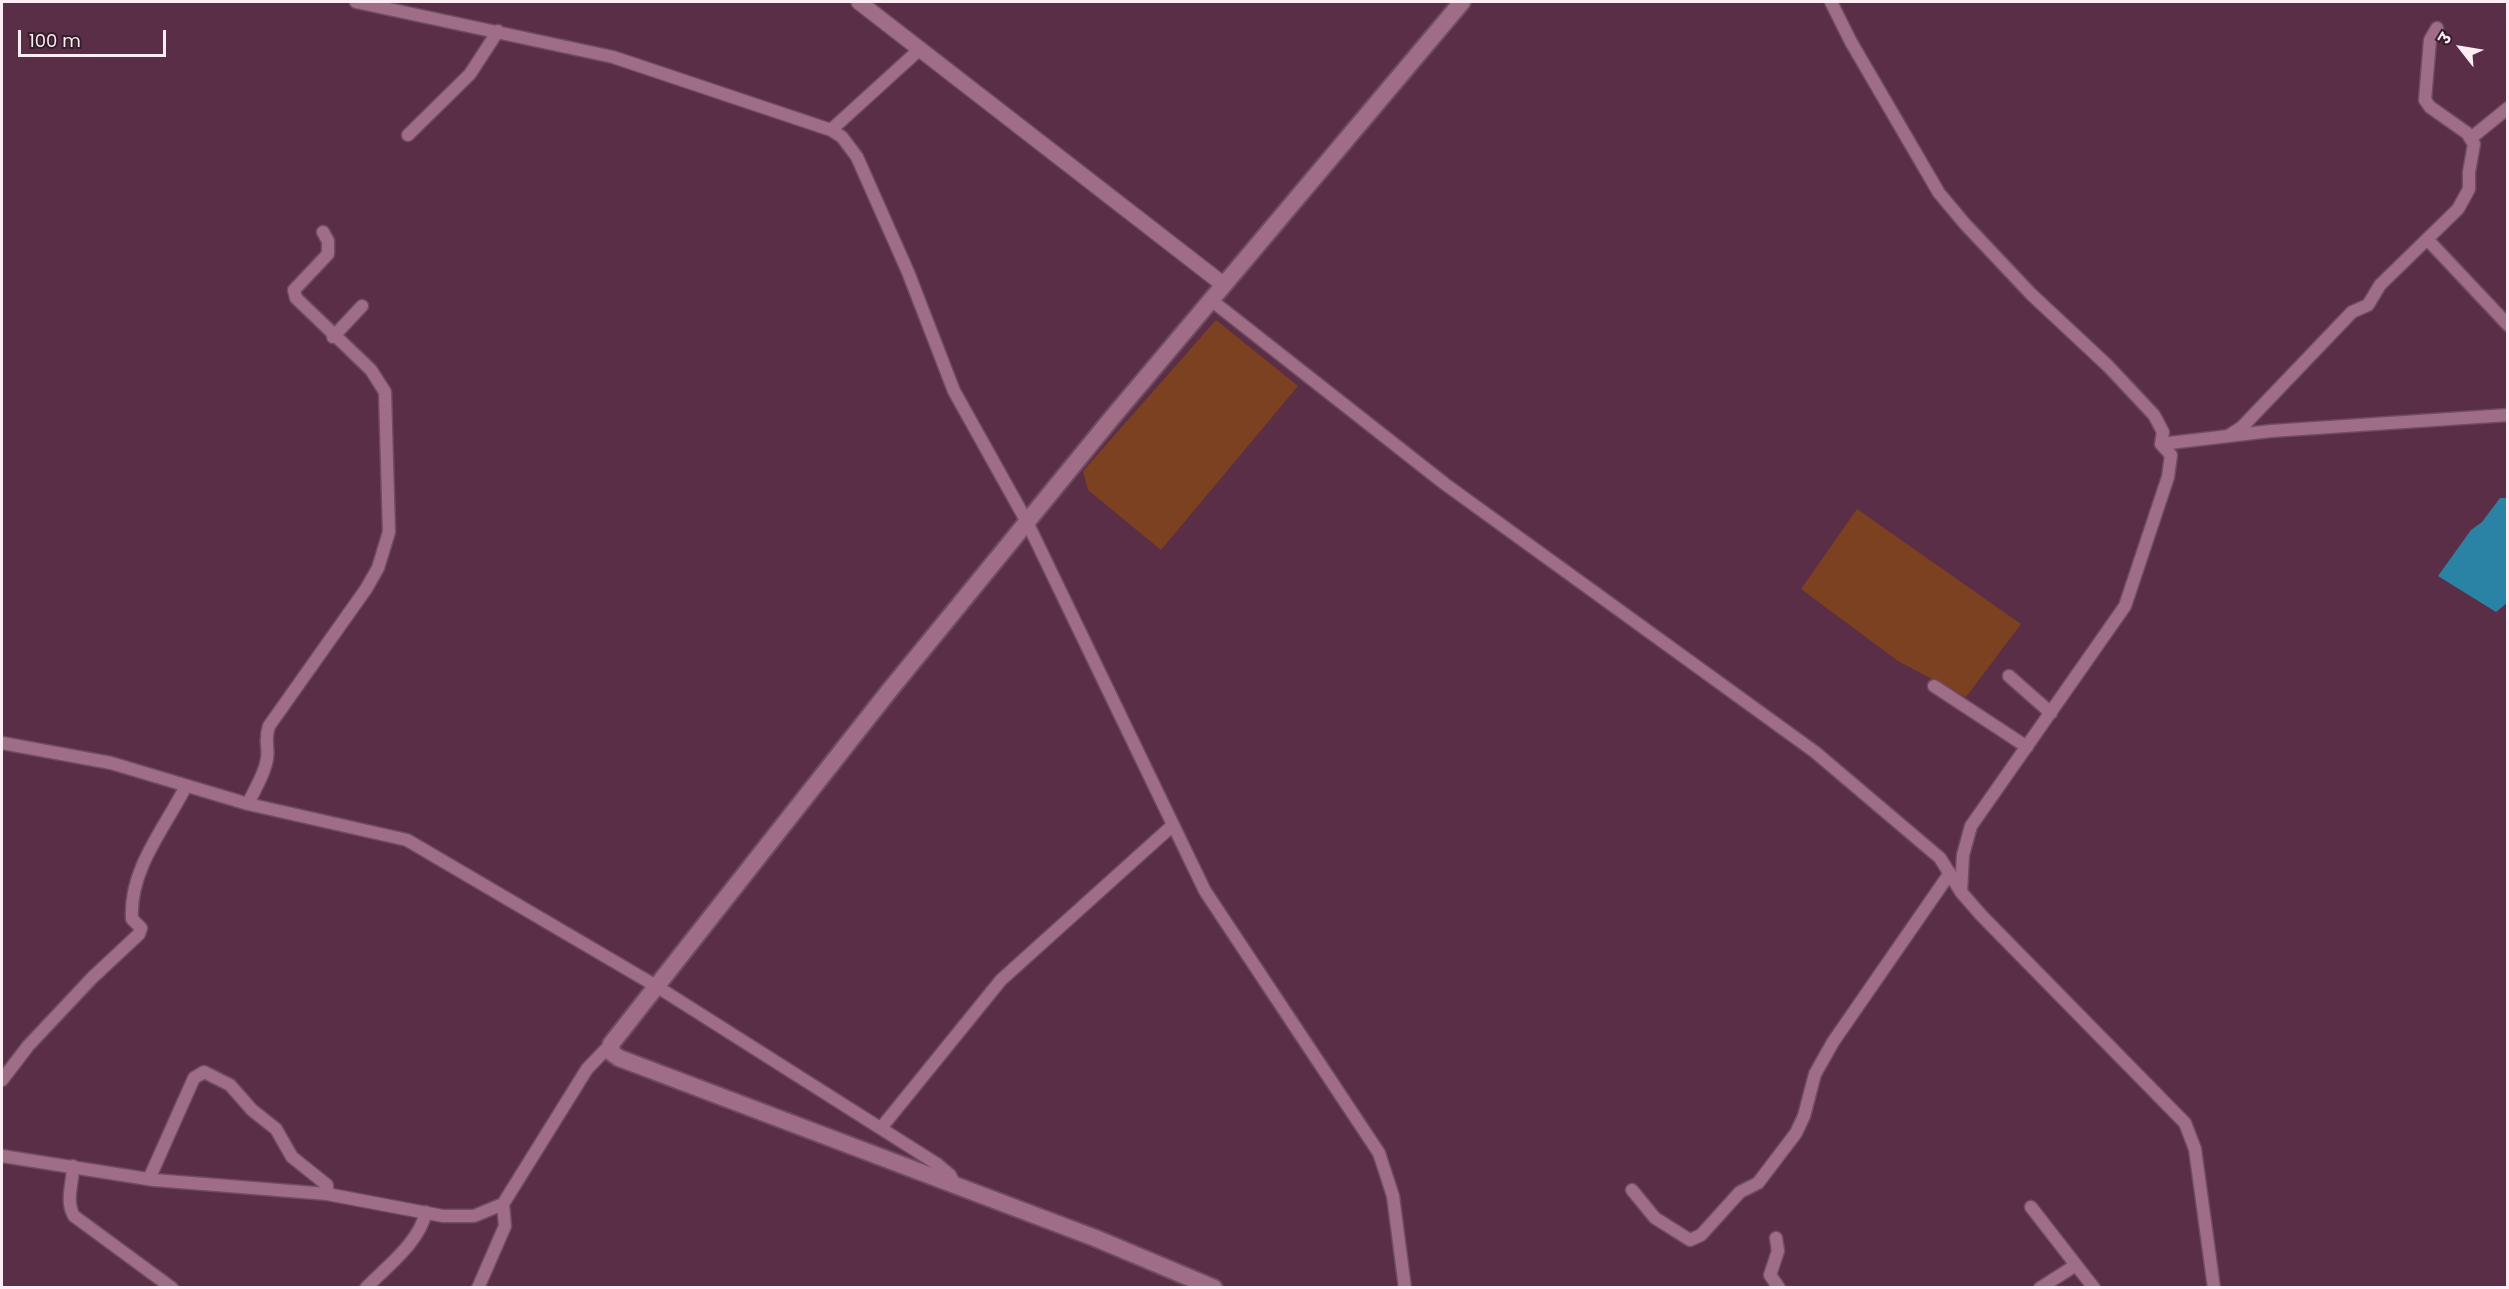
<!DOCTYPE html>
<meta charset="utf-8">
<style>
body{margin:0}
#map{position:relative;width:2509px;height:1289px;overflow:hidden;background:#5a2e46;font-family:Poppins,"Noto Sans Devanagari",sans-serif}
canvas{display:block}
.frame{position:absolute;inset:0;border:3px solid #feecf4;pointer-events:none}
.north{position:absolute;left:2431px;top:18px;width:60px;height:60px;-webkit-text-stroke:4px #331e29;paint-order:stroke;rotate:301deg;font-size:16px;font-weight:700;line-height:24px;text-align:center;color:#feecf4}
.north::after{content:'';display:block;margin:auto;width:21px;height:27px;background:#feecf4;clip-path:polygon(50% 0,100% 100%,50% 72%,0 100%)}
.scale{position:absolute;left:18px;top:30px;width:148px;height:27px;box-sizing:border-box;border:3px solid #feecf4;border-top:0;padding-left:8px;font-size:18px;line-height:21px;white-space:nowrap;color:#feecf4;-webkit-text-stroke:4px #331e29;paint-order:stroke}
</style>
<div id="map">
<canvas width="2509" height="1289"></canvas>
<div class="frame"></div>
<div class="north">उ</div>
<div class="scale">100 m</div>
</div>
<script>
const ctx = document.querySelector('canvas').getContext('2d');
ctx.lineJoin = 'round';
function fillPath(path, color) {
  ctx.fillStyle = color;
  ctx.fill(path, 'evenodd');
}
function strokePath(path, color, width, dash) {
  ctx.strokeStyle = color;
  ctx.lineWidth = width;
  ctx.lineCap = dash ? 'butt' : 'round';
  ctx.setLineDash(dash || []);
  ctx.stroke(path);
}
const green = new Path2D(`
 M1216 320 1298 386 1161 550 1088 490 1083 471Z
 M1857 509 2021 624 1966 697 1898 661 1801 589Z`);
const water = new Path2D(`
 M2500 498H2507L2508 602 2496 612 2438 576 2471 530 2482 522Z`);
const minor = new Path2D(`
 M356 2 613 57 831 130 842 137 857 157 908 272 954 391 1027 522 1205 891 1379 1153 1393 1196 1405 1288
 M1831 2 1851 42 1939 193 1965 224 2031 294 2108 366 2154 415 2163 432 2161 444 2171 455 2168 477 2125 606 1971 826 1963 855 1961 892
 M831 130 920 49
 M408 135 470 74 498 31
 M2471 138 2508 108
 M2427 239 2508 325
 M1211 300 1445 484 1815 752 1940 858 1961 892 1981 915 2185 1123 2195 1149 2214 1288
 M333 337 362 306
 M2228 436 2242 427 2352 312 2368 305 2380 285 2458 209 2469 189V172L2474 144 2467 133 2430 107 2425 100 2430 40 2437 28
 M2161 444 2271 431 2508 415
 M2009 676 2051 713
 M1934 686 2027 747
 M2 743 111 763 248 804 407 840 656 986 937 1164 950 1175 955 1185
 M248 804C254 790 265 774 267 759 269 747 264 740 269 726L366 589 378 568 389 532 385 392 371 370 296 298 294 290 328 254V241L323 232
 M2 1080 28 1046 92 978 139 934 141 928 132 919C129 869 165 828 186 786
 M881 1128 1001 980 1173 825
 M2 1156 154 1180 327 1194 443 1216H474L503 1204
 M73 1166C73 1183 65 1201 74 1216L172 1288
 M149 1179 194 1078 204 1072 230 1085 252 1110 276 1129 292 1157 327 1185V1194
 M1632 1190 1655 1218 1690 1240 1701 1235 1740 1192 1758 1183 1796 1133 1804 1116 1815 1074 1833 1042 1950 873
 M2031 1207 2094 1288
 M1776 1238 1778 1251 1770 1275 1779 1288
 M366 1288C387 1266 419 1243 426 1212
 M478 1288 505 1226 503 1204 587 1069 611 1044
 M2040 1288 2076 1265`);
const tertiary = new Path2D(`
 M859 2 1224 285`);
const secondary = new Path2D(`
 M1214 1288 1095 1238 619 1058 612 1053 611 1044 889 691 1111 419 1462 2`);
fillPath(green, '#7b4120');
fillPath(water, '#2a83a5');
strokePath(minor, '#704c60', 15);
strokePath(tertiary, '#704c60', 18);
strokePath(secondary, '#704c60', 20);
strokePath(minor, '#9f6d86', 12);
strokePath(tertiary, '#9f6d86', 15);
strokePath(secondary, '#9f6d86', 16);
</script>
